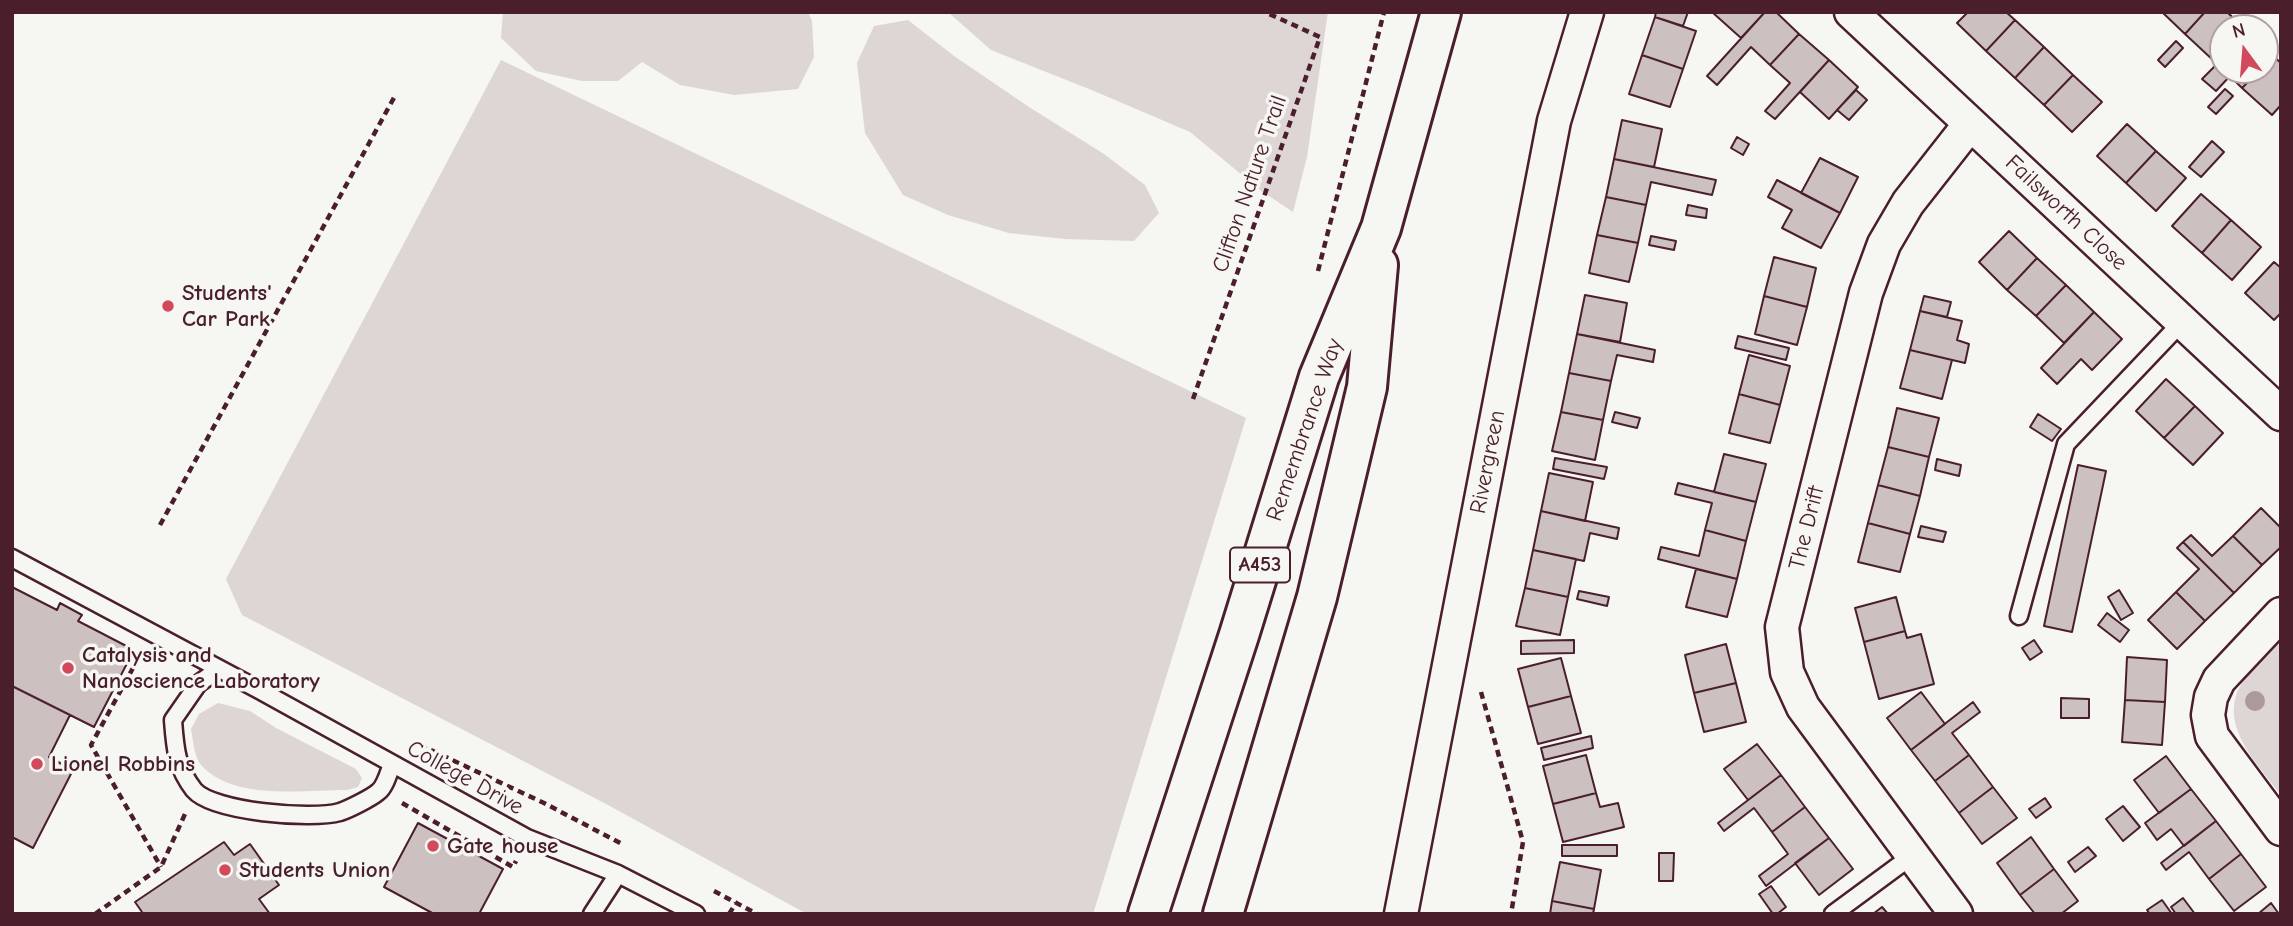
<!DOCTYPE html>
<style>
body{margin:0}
#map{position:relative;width:2293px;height:926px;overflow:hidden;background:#f6f6f2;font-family:"Comic Neue",sans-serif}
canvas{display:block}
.frame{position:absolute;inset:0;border:14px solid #4a1f2b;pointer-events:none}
.north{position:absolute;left:2209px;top:14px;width:70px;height:70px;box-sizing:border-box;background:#f6f6f2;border:2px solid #b1a0a2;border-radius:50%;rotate:344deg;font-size:19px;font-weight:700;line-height:28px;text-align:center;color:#4a1f2b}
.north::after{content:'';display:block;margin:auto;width:24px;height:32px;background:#d1495b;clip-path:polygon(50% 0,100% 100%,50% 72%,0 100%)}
</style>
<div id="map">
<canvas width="2293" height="926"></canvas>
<div class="frame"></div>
<div class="north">N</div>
</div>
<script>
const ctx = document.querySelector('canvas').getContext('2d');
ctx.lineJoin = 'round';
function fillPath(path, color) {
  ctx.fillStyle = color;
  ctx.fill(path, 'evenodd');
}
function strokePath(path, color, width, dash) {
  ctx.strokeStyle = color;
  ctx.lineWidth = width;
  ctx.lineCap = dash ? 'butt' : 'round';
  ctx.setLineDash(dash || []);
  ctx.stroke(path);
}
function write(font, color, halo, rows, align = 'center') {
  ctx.font = font + ' "Comic Neue",sans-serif';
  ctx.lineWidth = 7;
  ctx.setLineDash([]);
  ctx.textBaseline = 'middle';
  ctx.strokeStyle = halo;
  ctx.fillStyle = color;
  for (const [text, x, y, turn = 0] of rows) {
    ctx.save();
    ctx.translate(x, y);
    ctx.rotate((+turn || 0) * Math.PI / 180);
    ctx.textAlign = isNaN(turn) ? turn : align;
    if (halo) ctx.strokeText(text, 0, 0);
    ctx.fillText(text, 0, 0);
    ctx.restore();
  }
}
const green = new Path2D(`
 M503 12H808L812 21 814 57 798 89 734 95 680 85 642 62 618 81H582L536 71 501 38Z
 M948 12H1328L1307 157 1293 212 1260 190 1190 132 1094 91 991 50Z
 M908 20 954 56 1029 107 1104 154 1145 185 1159 213 1134 241 1065 239 1009 233 948 215 903 195 865 133 857 63 874 26Z
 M501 60 1246 418 1093 914H807L608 805 242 615 226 579Z
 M2281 640V795C2255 761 2212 719 2247 676 2257 663 2270 652 2281 640Z
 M218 703 250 711 276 728 356 769 362 778 358 787 347 790C303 790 233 801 201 765 194 757 193 739 191 729L199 714Z`);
const building = new Path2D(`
 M1656 12H1688L1683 26 1655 17Z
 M1712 12H1765L1741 38Z
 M1765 12H1776L1799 34 1770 65 1751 47 1717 85 1707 76Z
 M1968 12H2006L2015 20 1986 51 1957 23Z
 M2162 12H2205L2185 34Z
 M2205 12H2227L2244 28H2223V51L2214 61 2185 34Z
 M1655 17 1696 31 1683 69 1642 55Z
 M2015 20 2044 47 2015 78 1986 51Z
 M1799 34 1829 60 1775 119 1765 111 1790 83 1770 65Z
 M2176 41 2183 48 2165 67 2158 60Z
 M2044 47 2073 75 2044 105 2015 78Z
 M2265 48 2273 56 2265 64Z
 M2223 51V70H2260L2242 88 2230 76 2216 91 2202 79 2217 64 2214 61Z
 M1642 55 1683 69 1670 107 1629 94Z
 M2273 56 2281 63V105L2272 115 2242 88 2260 70H2265V64Z
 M1829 60 1858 87 1829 119 1800 92Z
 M2073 75 2102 102 2072 132 2044 105Z
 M2225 89 2233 96 2216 114 2208 107Z
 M1856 90 1867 100 1849 120 1837 110Z
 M1622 120 1662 129 1654 167 1614 159Z
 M2127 124 2156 151 2126 183 2097 156Z
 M1737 137 1749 144 1743 155 1731 148Z
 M2212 141 2224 152 2201 177 2189 167Z
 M2156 151 2186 178 2156 211 2126 183Z
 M1820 158 1858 177 1840 213 1801 193Z
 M1614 159 1716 180 1712 195 1651 182 1646 205 1606 197Z
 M1777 180 1840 213 1821 248 1782 228 1792 210 1768 197Z
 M2201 194 2231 220 2202 253 2172 226Z
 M1606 197 1646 205 1638 243 1597 235Z
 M1688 205 1707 209 1706 218 1686 215Z
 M2231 220 2261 247 2232 280 2202 253Z
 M2009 231 2037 258 2007 290 1979 262Z
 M1597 235 1638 243 1629 282 1589 273Z
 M1651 236 1676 241 1674 250 1649 245Z
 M1774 257 1816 268 1807 307 1764 296Z
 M2037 258 2066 285 2036 316 2007 290Z
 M2274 262 2281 268V313L2274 320 2245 293Z
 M2066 285 2094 312 2064 343 2036 316Z
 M1585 295 1627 303 1620 342 1577 334Z
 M1764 296 1807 307 1797 345 1755 334Z
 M1924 296 1951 302 1947 317 1920 311Z
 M1920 311 1962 321 1957 340 1969 344 1965 363 1910 350Z
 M2094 312 2122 339 2092 370 2081 359 2057 384 2041 368Z
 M1577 334 1655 350 1653 362 1617 355 1611 381 1569 373Z
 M1738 336 1789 348 1786 360 1735 348Z
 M1910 350 1952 360 1942 399 1900 388Z
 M1749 355 1790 366 1780 405 1739 394Z
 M1569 373 1611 381 1603 420 1561 412Z
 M2166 379 2195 406 2164 438 2136 411Z
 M1739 394 1780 405 1770 443 1729 433Z
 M2195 406 2223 433 2193 465 2164 438Z
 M1897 408 1939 418 1929 457 1888 447Z
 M1561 412 1603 420 1595 460 1552 451Z
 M1615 412 1640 418 1637 428 1612 422Z
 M2038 414 2061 429 2052 441 2030 427Z
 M1888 447 1929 457 1920 496 1878 485Z
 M1724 454 1766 464 1756 502 1714 492Z
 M1555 458 1607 467 1604 479 1553 469Z
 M1937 459 1961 465 1959 476 1935 470Z
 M2078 465 2106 471 2072 632 2044 626Z
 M1549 473 1593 482 1585 521 1541 511Z
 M1678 483 1756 502 1746 541 1705 530 1712 503 1675 494Z
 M1878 485 1920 496 1910 534 1868 523Z
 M2261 508 2281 528V547L2262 565 2233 536Z
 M1541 511 1619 528 1617 539 1590 533 1584 561 1533 550Z
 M1868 523 1910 534 1900 572 1858 562Z
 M1921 526 1946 532 1943 542 1918 537Z
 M1705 530 1746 541 1737 579 1658 559 1661 547 1699 556Z
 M2191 535 2212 556 2233 536 2262 565 2234 593 2183 542Z
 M2183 542 2234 593 2205 621 2176 592 2199 569 2177 548Z
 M1533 550 1576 559 1568 597 1525 588Z
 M1696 569 1737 579 1727 617 1686 607Z
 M12 587 57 610 60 603 82 615 78 621 134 650 94 727 12 686Z
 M1525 588 1568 597 1560 635 1516 626Z
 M2119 590 2133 613 2121 620 2108 597Z
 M1579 591 1609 597 1607 606 1577 599Z
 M2176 592 2205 621 2177 649 2148 620Z
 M1896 597 1905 631 1864 642 1855 608Z
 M2107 613 2129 630 2120 642 2098 625Z
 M1905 631 1907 638 1921 634 1934 684 1879 699 1864 642Z
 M1574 640V653L1521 654V641Z
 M2034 640 2042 652 2030 660 2022 648Z
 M1726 644 1736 683 1694 693 1685 655Z
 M2127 657 2167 660 2165 702 2125 700Z
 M1561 658 1571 696 1528 707 1518 669Z
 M1736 683 1746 722 1704 732 1694 693Z
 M12 686 70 715 49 757 73 770 33 848 12 837Z
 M1921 692 1945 724 1911 750 1887 718Z
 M1571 696 1581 733 1538 744 1528 707Z
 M2061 698 2089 699V718H2061Z
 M2125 700 2165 702 2162 745 2122 742Z
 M1973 702 1980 712 1952 733 1969 755 1935 781 1911 750Z
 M1591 736 1593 748 1544 760 1541 748Z
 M1757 744 1781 775 1748 800 1724 769Z
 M1586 755 1596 793 1553 804 1543 766Z
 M1969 755 1993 787 1959 813 1935 781Z
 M2166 756 2191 789 2159 813 2134 780Z
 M1781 775 1805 807 1772 832 1754 808 1724 831 1718 823Z
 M1993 787 2017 818 1982 844 1959 813Z
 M2191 789 2216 821 2184 846 2171 829 2157 840 2145 823Z
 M1596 793 1600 807 1618 803 1624 827 1563 842 1553 804Z
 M2045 798 2051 807 2036 818 2029 809Z
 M2123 806 2140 827 2123 841 2106 819Z
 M1805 807 1829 838 1766 886 1759 876 1788 854 1772 832Z
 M2216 821 2241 854 2209 879 2189 852 2166 870 2161 863Z
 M418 823 503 869 479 914H434L384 887Z
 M2031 837 2054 869 2020 895 1997 863Z
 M1829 838 1853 869 1819 895 1795 863Z
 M224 842 234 855 250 844 279 885 259 899 270 914H140L142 912 135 902Z
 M1562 845H1617V856H1562Z
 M2088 847 2096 856 2075 872 2068 862Z
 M1659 853H1674L1673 881H1659Z
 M2241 854 2266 887 2234 911 2209 879Z
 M1560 862 1601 870 1594 909 1552 901Z
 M2054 869 2078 901 2061 914H2035L2020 895Z
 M1771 886 1786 907 1777 914H1773L1759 894Z
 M2183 898 2195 914H2176L2171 907Z
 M2162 900 2172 914H2150L2147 910Z
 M1552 901 1594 909 1593 914H1550Z
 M2271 903 2279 914H2258Z
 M1882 907 1888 914H1873Z`);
const path = new Path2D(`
 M1318 271 1384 12
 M1193 399 1320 37 1265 12
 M160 525 396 94
 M139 657 91 745 161 867
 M1481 692 1523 842 1511 914
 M420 745 544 803 622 844
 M402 803 513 867 516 861
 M714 891 757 914
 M95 914 161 867 185 814
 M729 914 736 903`);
const service = new Path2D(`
 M12 558 261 691 527 838 618 874 696 914
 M2019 616 2066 444 2182 322
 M219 669 198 684 173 720C175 747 176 767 194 790 213 812 312 820 340 812 349 809 371 798 378 792 385 787 389 772 392 764
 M592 914 618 874
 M1833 914 1913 855`);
const minor = new Path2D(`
 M1851 12 2281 414
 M2281 614 2219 680 2211 697 2208 715 2212 736 2281 829
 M1401 914 1554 121 1587 12
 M1956 914 1803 707 1787 672 1782 627 1866 293 1884 244 1908 203 1970 124`);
const trunk = new Path2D(`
 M1148 914 1239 635 1319 377 1381 228 1441 12
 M1223 914 1317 597 1367 387 1378 265`);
const trees = [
 [2255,701]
];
const markers = [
 [168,306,7,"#d1495b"],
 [68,668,7,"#d1495b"],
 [37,764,7,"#d1495b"],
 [433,846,7,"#d1495b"],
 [225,870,7,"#d1495b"]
];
const shields = [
 [1260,565,60]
];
const shieldNames = [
 ["A453",1260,565]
];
const streetNames = [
 ["Clifton Nature Trail",1250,184,-71],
 ["Failsworth Close",2066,213,43],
 ["Remembrance Way",1305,430,-71],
 ["Rivergreen",1488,462,-79],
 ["The Drift",1807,528,-76],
 ["College Drive",465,778,29]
];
const poiNames = [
 ["Students'",182,293],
 ["Car Park",182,319],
 ["Catalysis and",82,655],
 ["Nanoscience Laboratory",82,681],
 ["Lionel Robbins",51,764],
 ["Gate house",447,846],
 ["Students Union",239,870]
];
fillPath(green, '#ddd6d5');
fillPath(building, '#ccc1c0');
strokePath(building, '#4a1f2b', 2);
strokePath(service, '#4a1f2b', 21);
strokePath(minor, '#4a1f2b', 37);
strokePath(trunk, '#4a1f2b', 44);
strokePath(path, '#4a1f2b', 4.5, [7, 5]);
strokePath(service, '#f6f6f2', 16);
strokePath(minor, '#f6f6f2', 32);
strokePath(trunk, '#f6f6f2', 38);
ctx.fillStyle = '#ac999c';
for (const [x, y] of trees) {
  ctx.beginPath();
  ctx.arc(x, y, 10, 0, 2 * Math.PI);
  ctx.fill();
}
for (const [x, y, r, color] of markers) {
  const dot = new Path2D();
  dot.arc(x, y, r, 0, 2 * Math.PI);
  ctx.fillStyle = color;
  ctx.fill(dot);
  strokePath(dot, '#f6f6f2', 2.5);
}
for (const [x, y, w] of shields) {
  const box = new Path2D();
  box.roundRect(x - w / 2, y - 17.5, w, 35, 5);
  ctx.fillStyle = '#f6f6f2';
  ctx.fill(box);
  strokePath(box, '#4a1f2b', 2);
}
write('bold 21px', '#4a1f2b', null, shieldNames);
write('23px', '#4a1f2b', '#f6f6f2', streetNames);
write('bold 23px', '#4a1f2b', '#f6f6f2', poiNames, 'left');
</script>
